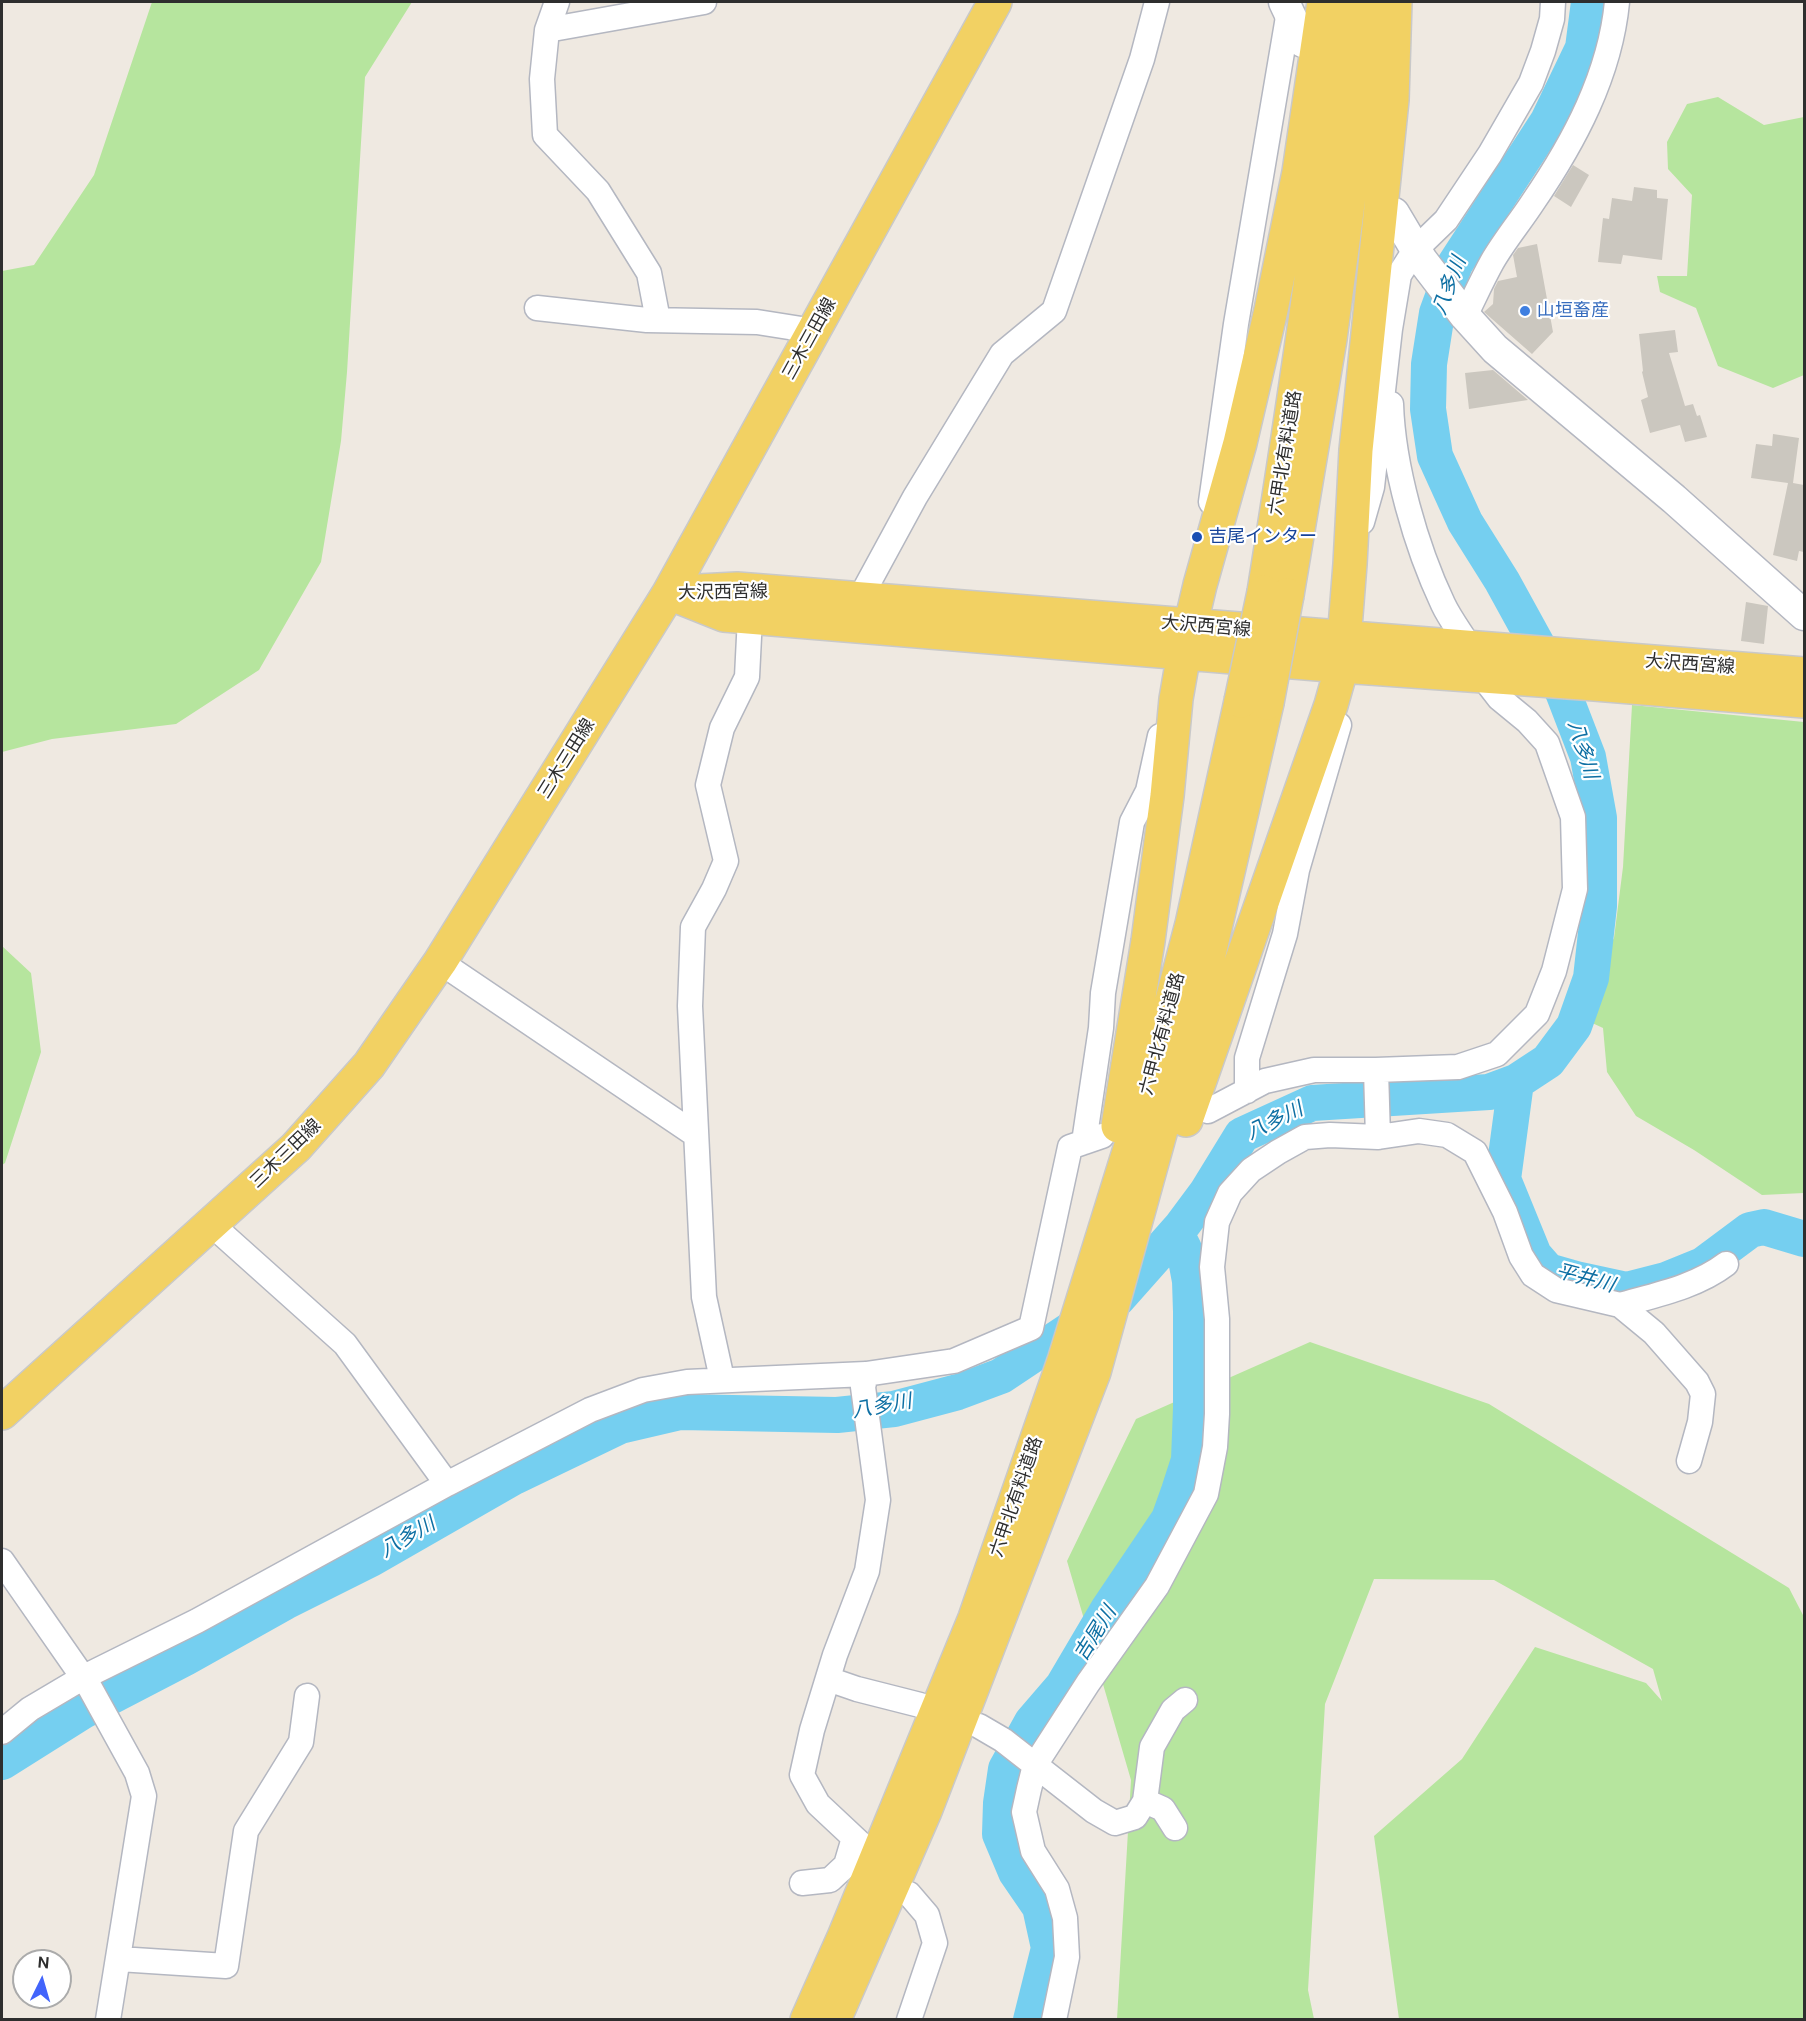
<!DOCTYPE html>
<meta charset="utf-8">
<style>
body{margin:0}
#map{position:relative;width:1806px;height:2021px;overflow:hidden;background:#efe9e1;font-family:"DM Sans",sans-serif}
canvas{display:block}
.frame{position:absolute;inset:0;border:3px solid #2e2e2e;pointer-events:none}
.north{position:absolute;left:12px;top:1949px;width:60px;height:60px;box-sizing:border-box;background:#fff;border:2px solid #ababab;border-radius:50%;rotate:5deg;font-size:16px;font-weight:700;line-height:24px;text-align:center;color:#2e2e2e}
.north::after{content:'';display:block;margin:auto;width:21px;height:27px;background:#4264fb;clip-path:polygon(50% 0,100% 100%,50% 72%,0 100%)}
</style>
<div id="map">
<canvas width="1806" height="2021"></canvas>
<div class="frame"></div>
<div class="north">N</div>
</div>
<script>
const ctx = document.querySelector('canvas').getContext('2d');
ctx.lineJoin = 'round';
function fillPath(path, color) {
  ctx.fillStyle = color;
  ctx.fill(path, 'evenodd');
}
function strokePath(path, color, width, dash) {
  ctx.strokeStyle = color;
  ctx.lineWidth = width;
  ctx.lineCap = dash ? 'butt' : 'round';
  ctx.setLineDash(dash || []);
  ctx.stroke(path);
}
function write(font, color, halo, rows, align = 'center') {
  ctx.font = font + ' "DM Sans","Noto Sans JP",sans-serif';
  ctx.lineWidth = 4.5;
  ctx.setLineDash([]);
  ctx.textBaseline = 'middle';
  ctx.strokeStyle = halo;
  ctx.fillStyle = color;
  for (const [text, x, y, turn = 0] of rows) {
    ctx.save();
    ctx.translate(x, y);
    ctx.rotate((+turn || 0) * Math.PI / 180);
    ctx.textAlign = isNaN(turn) ? turn : align;
    if (halo) ctx.strokeText(text, 0, 0);
    ctx.fillText(text, 0, 0);
    ctx.restore();
  }
}
const green = new Path2D(`
 M152 2H412L365 77 347 372 341 441 321 562 259 670 176 724 52 739 2 752V271L34 265 94 175Z
 M1718 97 1764 125 1804 117V375L1773 388 1718 366 1696 308 1660 292 1657 276H1687L1692 195 1668 169 1667 142 1687 104Z
 M1632 705 1804 722V1193L1762 1195 1694 1150 1636 1116 1607 1072 1603 1028 1575 1015 1614 938 1623 867Z
 M2 946 31 973 41 1052 5 1163 2 1165Z
 M1310 1342 1489 1404 1789 1588 1804 1617V2019H1399L1374 1836 1462 1759 1535 1647 1646 1683 1662 1701 1653 1669 1494 1580 1374 1579 1325 1704 1308 1990 1314 2019H1117L1131 1780 1067 1561 1136 1419Z`);
const river = new Path2D(`
 M1516 1082 1503 1179 1534 1255 1548 1271 1576 1279 1627 1290 1666 1280 1703 1265 1750 1230 1764 1227 1804 1239
 M2 1762 83 1711 185 1658 285 1602 371 1559 514 1477 620 1426 680 1412 837 1415 894 1409 958 1392 1001 1376 1118 1298 1181 1227 1207 1192 1242 1135 1312 1103 1489 1092 1516 1082 1548 1061 1574 1026 1591 978 1599 906V818L1588 757 1563 692 1502 581 1465 522 1435 456 1428 409 1429 364 1437 313 1455 264 1548 121 1583 48 1589 2
 M1031 2020 1049 1948 1040 1907 1016 1872 1000 1834 1001 1803 1006 1769 1032 1722 1063 1686 1109 1608 1169 1519 1179 1491 1189 1460 1191 1408V1312L1190 1281 1184 1249 1176 1233`);
const building = new Path2D(`
 M1573 165 1589 175 1571 207 1554 196Z
 M1634 187 1657 190V198L1668 199 1662 260 1623 255 1621 264 1598 262 1603 218 1609 219 1612 198 1632 201Z
 M1537 244 1553 332 1532 354 1484 312 1493 304 1494 289 1498 281 1517 277 1513 255 1518 248Z
 M1675 330 1678 352 1669 353 1685 406 1693 404 1697 416 1700 415 1707 437 1685 442 1680 425 1650 433 1641 400 1648 397 1642 372 1643 371 1639 334Z
 M1493 370 1528 400 1469 409 1465 373Z
 M1773 434 1799 438 1793 483 1804 485V552L1799 551 1797 561 1773 555 1788 483 1751 478 1756 444 1772 446Z
 M1746 602 1768 606 1764 644 1741 641Z`);
const minor = new Path2D(`
 M557 2 547 30 542 79 545 135 598 191 649 273 658 320
 M547 30 704 2
 M537 308 647 320 757 322 814 331
 M1465 316C1474 298 1482 280 1492 262 1504 241 1520 222 1533 202 1574 142 1610 75 1617 2
 M1391 404C1393 467 1416 547 1443 604 1450 619 1461 633 1470 648
 M1211 502 1236 324 1289 11
 M1362 522 1372 487 1390 329 1399 275 1415 250 1446 220 1490 154 1531 83 1543 51 1552 19 1553 2
 M859 600 915 497 1002 354 1054 311 1142 59 1157 2
 M440 962 696 1135
 M1376 1070 1378 1137
 M1247 1091V1058L1285 934 1297 870 1339 725
 M1208 1111 1265 1081 1314 1070H1376L1458 1067 1497 1054 1537 1014 1554 971 1575 889 1573 817 1547 743 1527 721 1499 698 1482 676
 M1084 1142 1101 1028 1103 993 1132 822 1148 791 1160 736
 M211 1224 345 1344 447 1484
 M1620 1305C1655 1295 1696 1287 1726 1264
 M722 1379 704 1297 690 1006 693 927 714 889 726 861 708 785 722 728 747 677 750 617
 M2 1561 89 1686 137 1773 144 1796 108 2020
 M828 1679 857 1689 920 1705
 M979 1726 1003 1740 1094 1811 1115 1823 1135 1817 1145 1801 1152 1747 1173 1710 1185 1700
 M2 1732 30 1709 84 1677 197 1621 447 1484 590 1410 643 1390 687 1382 866 1374 954 1361 1031 1328 1070 1147 1102 1136
 M1145 1801 1163 1809 1175 1828
 M865 1848 818 1804 802 1775 812 1730 835 1655 867 1571 878 1500 863 1387 866 1374
 M802 1883 830 1880 846 1865 854 1838
 M119 1959 226 1966 246 1831 301 1742 307 1696
 M909 2020 935 1943 927 1915 909 1894
 M1054 2020 1067 1957 1065 1918 1057 1889 1033 1851 1024 1812 1029 1789 1035 1765 1088 1683 1157 1586 1206 1494 1215 1447 1217 1414V1319L1212 1267 1217 1222 1230 1193 1251 1170 1278 1152 1305 1137 1330 1135 1378 1137 1419 1131 1447 1135 1475 1152 1505 1212 1521 1256 1533 1275 1556 1290 1620 1305 1654 1333 1697 1382 1703 1394 1700 1422 1689 1461`);
const tertiary = new Path2D(`
 M1284 2 1303 42
 M1394 213 1422 260 1465 316 1495 349 1674 499 1804 615`);
const primary = new Path2D(`
 M680 592 737 589 1804 674
 M1264 592C1295 398 1323 206 1345 11
 M669 593 724 615 1342 666 1582 683 1804 701
 M1287 595 1330 339 1349 196 1369 2
 M1186 1120 1331 705 1342 666 1350 564 1356 450 1392 100 1395 2
 M1118 1126 1148 941 1167 796 1176 699 1184 653 1200 585 1240 443 1271 310 1299 172 1324 2
 M2 1413 296 1147 369 1065 440 962 669 593 995 2
 M807 2020 844 1937 975 1618 1064 1361 1150 1084 1192 924 1241 701
 M834 2020 925 1811 1094 1372 1206 967 1267 703`);
const primaryBridge = new Path2D(`
 M1241 701 1264 592
 M1267 703 1287 595`);
const markers = [
 [1525,311,6,"#3f7fe0"],
 [1197,537,6,"#1a4fb4"]
];
const shopNames = [
 ["山垣畜産",1537,311]
];
const streetNames = [
 ["三木三田線",810,339,-61],
 ["六甲北有料道路",1286,453,-81],
 ["大沢西宮線",723,593,-1],
 ["大沢西宮線",1206,627,5],
 ["大沢西宮線",1690,665,4],
 ["三木三田線",567,759,-58],
 ["六甲北有料道路",1163,1034,-75],
 ["三木三田線",286,1154,-44],
 ["六甲北有料道路",1017,1497,-71]
];
const transitNames = [
 ["吉尾インター",1209,537]
];
const waterNames = [
 ["八多川",1450,286,-69],
 ["八多川",1582,750,73],
 ["八多川",1275,1122,-26],
 ["平井川",1585,1279,15],
 ["八多川",882,1407,-10],
 ["八多川",408,1538,-30],
 ["吉尾川",1096,1634,-58]
];
fillPath(green, '#b6e59e');
strokePath(river, '#75cff0', 36);
fillPath(building, '#cbc7bf');
strokePath(minor, '#b4b7c1', 27);
strokePath(tertiary, '#b4b7c1', 33);
strokePath(primary, '#c9c9c9', 36);
strokePath(minor, '#fff', 24);
strokePath(tertiary, '#fff', 30);
strokePath(primary, '#f2d163', 33);
strokePath(primaryBridge, '#c9c9c9', 36, []);
strokePath(primaryBridge, '#f2d163', 33);
for (const [x, y, r, color] of markers) {
  const dot = new Path2D();
  dot.arc(x, y, r, 0, 2 * Math.PI);
  ctx.fillStyle = color;
  ctx.fill(dot);
  strokePath(dot, '#fff', 2);
}
write('18px', '#366cbe', '#fff', shopNames, 'left');
write('18px', '#2e2e2e', '#fff', streetNames);
write('18px', '#164399', '#fff', transitNames, 'left');
write('italic 20px', '#0d6fa3', '#fff', waterNames);
</script>
